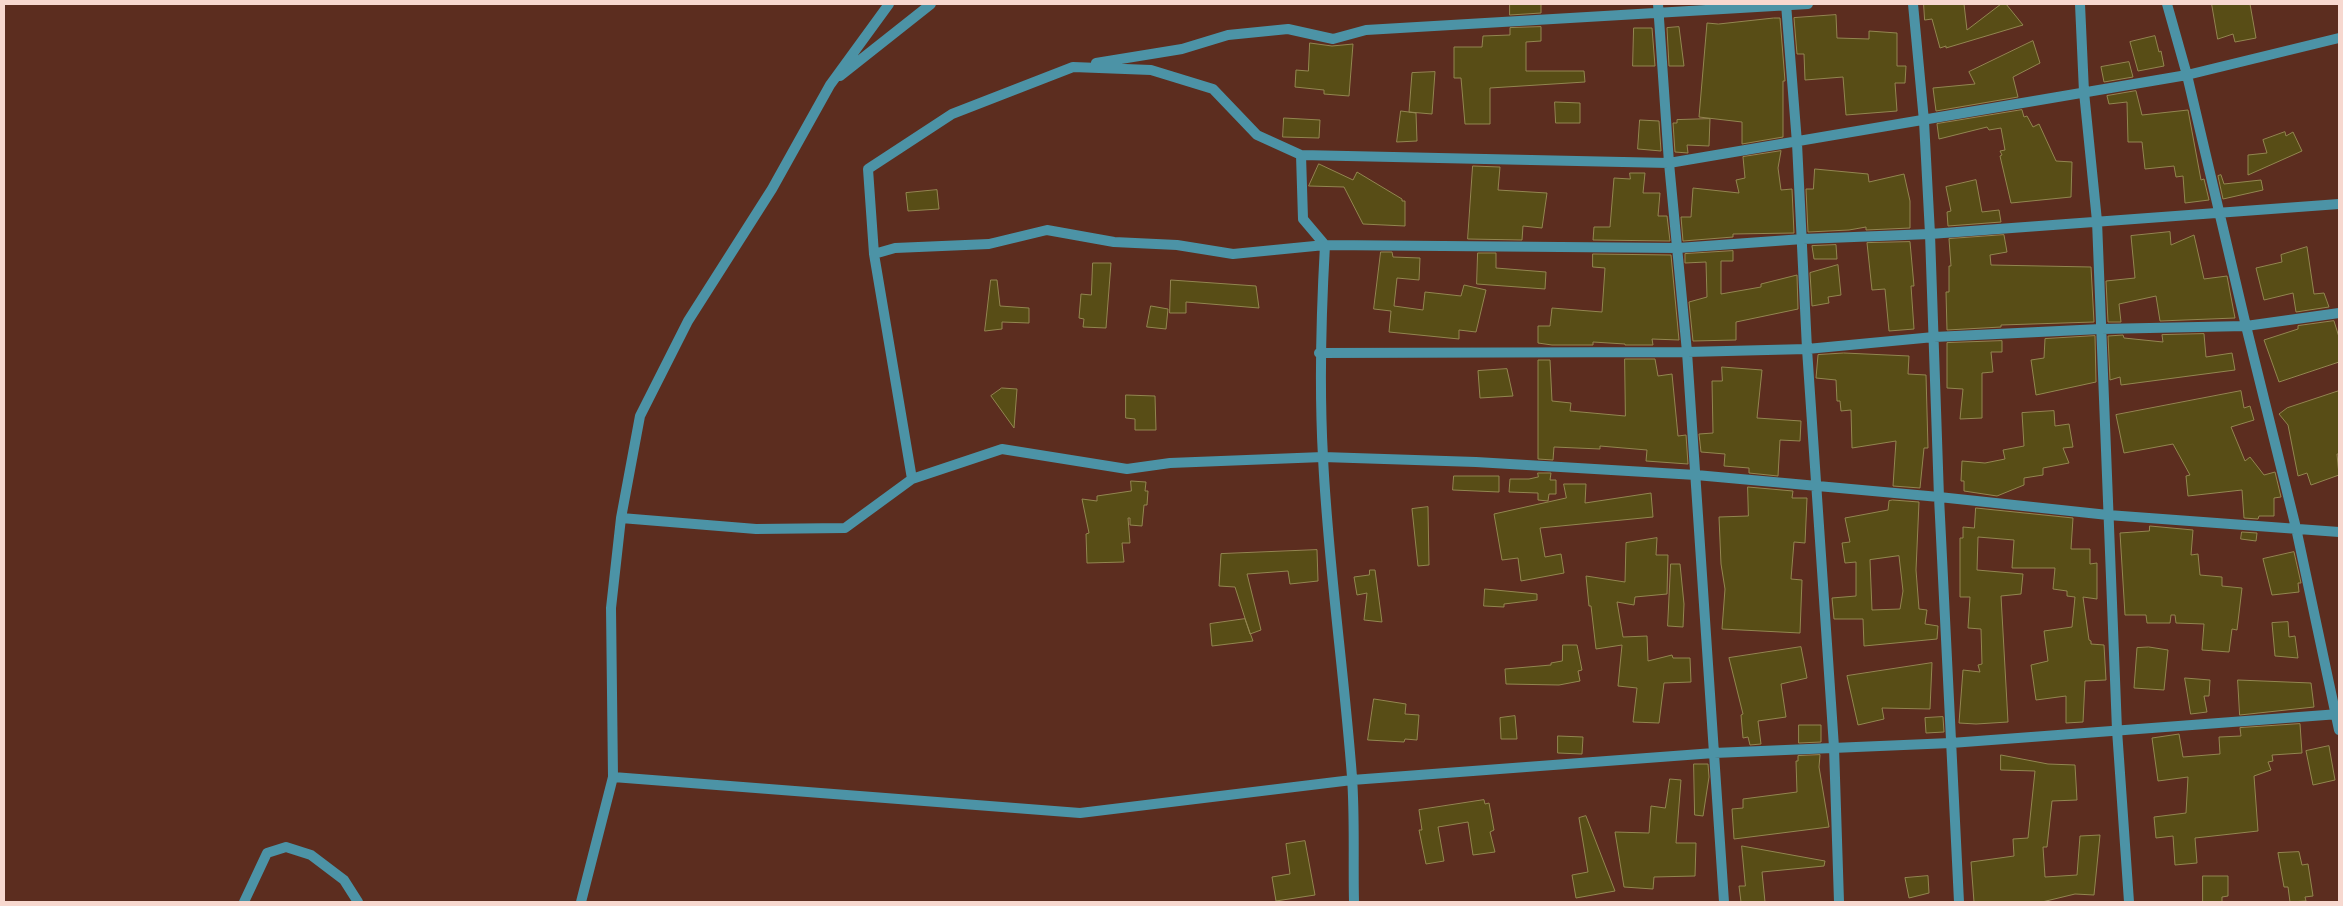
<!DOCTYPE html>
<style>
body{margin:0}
#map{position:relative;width:2343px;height:906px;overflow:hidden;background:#5c2d1f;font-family:Spectral,serif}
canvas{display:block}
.frame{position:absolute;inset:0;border:5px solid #f7d8cf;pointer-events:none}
</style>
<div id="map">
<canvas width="2343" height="906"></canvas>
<div class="frame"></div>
</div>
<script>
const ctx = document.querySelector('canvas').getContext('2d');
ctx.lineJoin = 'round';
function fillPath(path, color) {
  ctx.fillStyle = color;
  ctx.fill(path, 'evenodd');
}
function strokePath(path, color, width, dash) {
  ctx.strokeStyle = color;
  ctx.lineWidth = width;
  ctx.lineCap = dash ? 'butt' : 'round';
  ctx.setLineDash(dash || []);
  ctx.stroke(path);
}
const building = new Path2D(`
 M1510 4H1541V13L1510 15Z
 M1924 4H1964L1967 30 2001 4H2006L2023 25 1946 48V46L1940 48 1932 19 1925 20Z
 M2212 4H2250L2256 38 2235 42 2233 34 2218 39Z
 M1836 15 1837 38 1869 39V31L1897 33V66H1906L1905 83H1895L1897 111 1846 115 1843 77 1805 80 1804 54H1797L1794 18Z
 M1774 18H1780L1785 81H1783V137L1742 144V122L1699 117 1707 23 1718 24Z
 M1541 27V41L1526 42V71H1584L1585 82 1490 88V124H1465L1461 78H1454V47H1482L1483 36 1510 35V28Z
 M1679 27 1684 66H1669L1667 28Z
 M1634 28H1652L1655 66H1633Z
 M2155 36 2159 52 2161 51 2164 66 2138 71 2130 42Z
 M2033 41 2040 63 2013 77 2018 97 1936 111 1933 88 1975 84 1969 72Z
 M1310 43 1332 46 1353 44 1349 96 1324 94V90L1295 87 1296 70 1308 71Z
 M2129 62 2133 77 2104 82 2101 67Z
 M1435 72 1432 114 1409 112 1412 73Z
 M2136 91 2142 115 2188 110 2201 180 2204 179 2209 200 2185 203 2183 176 2176 177 2174 166 2145 169 2142 142H2128L2127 102 2109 104 2107 96Z
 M1555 102 1580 103V123H1556Z
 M2022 110 2024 117 2027 116 2033 127 2039 124 2056 161 2072 162 2071 197 2011 203 2000 156 2002 155 2000 151 2005 150 2001 128 1989 130 1987 127 1939 139 1937 124Z
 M1401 111 1416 113 1417 141 1397 142Z
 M1284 118 1320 120 1319 138 1283 137Z
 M1710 119 1709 146 1687 145 1688 153 1675 152 1673 123H1677V120Z
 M1640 120 1659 121 1661 151 1638 149Z
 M2285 132 2286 136 2293 132 2302 151 2248 175V155L2267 153 2263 140Z
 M1781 151 1778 168 1781 190 1792 189 1794 233 1733 234V237L1683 241 1681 217H1691L1693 188 1739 193 1736 180 1745 178 1743 157Z
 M1319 164 1353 180 1357 172 1402 199V201H1405V226L1363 224 1344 187 1309 186Z
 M1473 166 1500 167 1498 190 1547 193 1542 228 1523 226 1522 240 1468 239Z
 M1815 169 1868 174 1869 182 1904 174 1910 201V228L1866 230V227L1849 230 1808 232 1806 189H1813Z
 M1630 173H1645L1643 193H1660L1658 216H1667L1670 241 1593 240 1594 227H1610L1614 178 1630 179Z
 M2221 175 2224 184 2261 180 2263 190 2223 199 2218 176Z
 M1976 180 1982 212 1999 210 2001 222 1948 226 1947 212 1951 211 1946 187Z
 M937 190 939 209 908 211 906 193Z
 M2170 232 2171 245 2194 235 2204 279 2227 276 2235 318 2160 321 2156 296 2119 304 2121 322H2108L2106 281 2135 278 2131 236Z
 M2004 235 2007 252 1990 255 1991 265 2091 267 2094 322 2001 325V327L1947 330 1946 292H1949V266H1951L1949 239Z
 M1910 242 1914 286H1911L1914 329 1889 331 1885 289 1872 290 1867 243Z
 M1836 245 1837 259H1814L1812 246Z
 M2307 247 2314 294 2324 293 2329 307 2296 312 2293 293 2264 300 2256 268 2282 262 2281 255Z
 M1733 251V261H1721V294L1761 287V284L1797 275 1798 309 1736 322V340L1693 341 1689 302 1707 297 1706 262 1685 263V254Z
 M1381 252H1392L1393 257 1420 258 1419 280 1397 278 1394 306 1423 310 1425 292 1461 296 1464 285 1486 290 1476 332 1459 330V339L1389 332 1391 311 1374 309Z
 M1478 253H1496V268L1546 272 1545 289 1477 284Z
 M1593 254 1671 255 1679 340 1652 339 1653 345H1625V344L1593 342V345H1552L1538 343V326H1550L1552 308 1602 312 1605 268 1593 267Z
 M1093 263H1111L1106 328 1083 327 1084 319 1079 318 1081 294 1091 295Z
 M1838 265 1841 295 1828 297 1829 303 1812 306 1810 273Z
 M991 280H997L1000 306 1029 308V323L1002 322V329L985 331Z
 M1171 280 1256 286 1259 308 1186 302V313H1170Z
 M1151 306 1168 309 1166 329 1147 327Z
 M2334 321 2339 337V362L2279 382 2264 340 2298 329V326Z
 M2204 334 2206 357 2232 353 2235 370 2121 385 2120 377 2110 380 2108 336 2123 335 2124 338 2163 342 2162 335Z
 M2095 336 2096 382 2036 395 2031 360 2044 358 2045 339Z
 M2002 341V352H1991L1993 372 1982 373V418L1960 419 1963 389 1947 388V343Z
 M1844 353 1909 356 1908 374 1926 375 1928 448H1924L1920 488 1893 486 1896 441 1852 448 1851 410 1841 411 1840 401H1837L1836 380 1816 378 1818 355Z
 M1625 359H1655L1658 376 1672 374 1678 436 1686 435 1688 464 1646 461 1647 450 1600 446V449L1554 447 1553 460 1538 459V360H1550L1552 401 1571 403 1570 411 1625 416Z
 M1722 367 1762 370 1757 418 1801 421 1800 441 1780 440 1778 476 1749 473V468L1724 466 1725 454 1701 452 1699 434 1713 433 1712 381H1722Z
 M1507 369 1513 396 1480 398 1478 371Z
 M1002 388 1017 389 1014 428 991 396Z
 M2241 391 2244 408 2250 406 2254 420 2231 427 2245 461 2250 457 2264 475 2275 472 2281 497 2274 498V516H2259L2258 519 2244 518 2242 490 2188 496 2186 476 2190 475 2173 444 2124 453 2116 415Z
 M2339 391V454H2337L2339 475 2311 485 2307 473 2298 476 2288 425 2279 414 2287 408Z
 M1126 395 1155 396 1156 430H1135V419L1126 418Z
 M2054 411 2055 426 2069 424 2073 447 2063 448 2069 463 2043 468V475L2024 478V485L1997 496 1964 491V481H1961L1962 461 1985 463 2005 459 2003 450 2024 446 2022 413Z
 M1538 473H1551L1550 480H1556V494H1549L1548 501 1538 500V493L1509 492 1510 479H1529L1538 477Z
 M1454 476H1499V492L1453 490Z
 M1131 481 1146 482 1145 491H1148L1147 505H1144L1142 526 1130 525V518H1128L1130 543H1122L1124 562 1087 563 1086 534 1089 533 1082 499 1097 501V496L1131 491Z
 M1564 484H1586L1585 503 1651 493 1653 517 1540 528 1545 557 1561 554 1564 573 1521 581 1518 558 1502 560 1494 514 1566 498Z
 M1748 487 1793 491 1792 498H1807L1805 543 1794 542 1791 579 1802 580 1800 633 1722 629 1725 589 1721 564 1719 517 1748 516Z
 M1893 500 1919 502 1916 570 1919 609 1927 610 1925 624 1938 626 1937 639 1864 646 1863 619H1834L1832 598 1856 596V562L1845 563 1842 543 1850 542 1845 518 1888 510 1889 501ZM1899 556 1903 591 1900 609 1872 610 1870 560Z
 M1428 507 1429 565 1418 566 1412 509Z
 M1976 508 2073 518 2071 549H2090V564L2097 563V599L2083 597 2089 640 2091 641V644L2104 645 2106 680 2085 681 2083 722 2066 723V696L2036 700 2031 665 2048 661 2044 631 2072 627 2075 597 2067 596V591L2053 589 2055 568H2012L2014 540 1978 537 1977 570 2023 574 2021 594 2001 596 2008 722 1976 724 1959 723 1963 670 1980 672 1978 665 1982 664 1981 629 1968 628 1970 597H1960V538H1963V527L1974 528Z
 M2150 526 2193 530 2191 555 2198 554 2200 575 2222 577V586L2242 588 2237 630 2232 629 2229 652 2202 650 2204 624 2176 623 2175 615H2171L2170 623H2147L2146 615H2125L2120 533 2149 531Z
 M2242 532 2257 533 2256 541 2241 539Z
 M1657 538 1656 555H1668L1667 594 1635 597 1634 605 1617 602 1623 637 1647 636 1648 661 1672 655 1673 658H1690L1691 682 1664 683 1659 723 1633 722 1637 688 1618 686 1622 645 1596 649 1591 606H1589L1586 576 1625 582 1626 543Z
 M1317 550 1318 581 1290 584 1288 571 1247 574 1261 630 1250 634 1235 587 1219 586 1221 554Z
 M2294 552 2301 583H2298L2299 592 2272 595 2263 559Z
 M1671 564H1680L1684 604 1683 627 1668 626Z
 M1370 570H1375L1382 622 1364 620 1367 593 1357 595 1354 577 1369 575Z
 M1485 589 1537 594V600L1504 604V607L1484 606Z
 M1245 619 1253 641 1212 646 1210 624Z
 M2288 622 2289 637 2295 636 2298 658 2275 656 2272 623Z
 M1563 645H1577L1582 670 1578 671 1580 681 1559 685 1506 684 1505 669 1551 665V663L1562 661Z
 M1801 647 1807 678 1781 684 1786 717 1758 721 1761 744 1750 745 1748 737 1743 738 1741 715 1743 714 1729 658Z
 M2149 647 2168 650 2164 690 2134 688 2137 648Z
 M1932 663 1930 709 1882 708 1884 719 1858 725 1847 676Z
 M2185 678 2210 680 2209 696H2204L2207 712 2191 714Z
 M2238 680 2311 683 2314 707 2240 715Z
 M1374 699 1406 704 1405 714 1419 715 1417 740 1405 739 1404 742 1368 740Z
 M1515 716 1517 739H1501L1500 718Z
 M1943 717 1944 732 1926 733 1925 718Z
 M2300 724 2302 753 2272 755 2273 761 2268 762 2271 770 2254 776 2258 831 2195 838 2197 863 2175 865 2173 836 2156 838 2154 817 2186 813 2188 777 2158 781 2152 738 2179 734 2183 757 2220 754 2219 737 2241 736 2240 728Z
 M1799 725H1821V742L1799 743Z
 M1558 736 1583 737 1582 754 1558 753Z
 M2329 746 2335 780 2313 785 2306 751Z
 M1820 755 1819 767 1829 827 1734 839 1732 809 1743 808V799L1797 792 1796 761H1798V756Z
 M2001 755 2048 764 2075 765 2077 800 2052 801 2047 847H2043L2045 877 2077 875 2080 836 2100 835 2094 895 2075 894 2042 902H1974L1971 862 2014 856 2013 839 2028 838 2035 771 2001 770Z
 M1694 764H1708L1709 777 1703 816 1695 815Z
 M1670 779 1681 780 1676 843H1696L1695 876 1654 877 1653 889 1624 887 1615 832 1649 833 1651 806 1665 808Z
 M1484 800 1485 804 1489 803 1494 830 1490 832 1495 852 1473 855 1468 822 1438 827 1444 861 1426 864 1419 830H1422L1419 810Z
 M1586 816 1615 891 1576 898 1572 875 1588 872 1579 818Z
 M1305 841 1315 895 1276 901 1272 877 1290 874 1286 844Z
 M1742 846 1825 861 1824 866 1762 872 1765 902H1741L1739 886H1745Z
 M2299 852 2302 865 2308 864 2313 896 2305 897 2306 901 2290 902 2288 887H2284L2278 853Z
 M1928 876 1929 893 1909 898 1905 878Z
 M2203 876H2228V896L2222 897V902H2203Z`);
const minor = new Path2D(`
 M1658 4 1669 163 1687 352 1724 902
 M1786 4 1797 143 1807 349 1834 747 1839 902
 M1913 4 1924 121 1930 234 1939 497 1959 902
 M2080 4 2084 92 2097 221 2117 730 2129 902
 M2167 4 2187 75 2246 326 2296 528 2339 730
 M1096 63 1182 49 1228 35 1288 29 1333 39 1366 30 1808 4
 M840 76 931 4
 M1301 155 1303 219 1325 245C1321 316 1319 386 1323 457 1328 564 1344 670 1352 777 1355 819 1353 861 1354 902
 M874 254 895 248 989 244 1047 230 1114 242 1177 245 1233 254 1325 245 1678 248 1803 239 1930 234 2339 204
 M1319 353 1687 352 1807 349 1934 337 2101 329 2246 326 2339 313
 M912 479 874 254 868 169 952 114 1073 67 1151 70 1213 89 1257 135 1301 155 1669 163 2187 75 2339 38
 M621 518 756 529 845 528 912 479 1002 449 1127 469 1170 463 1323 457 1476 462 1696 475 1939 497 2108 515 2339 532
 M613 777 1080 813 1352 780 1714 753 1951 743 2339 714
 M244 902 267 853 286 847 311 855 344 880 358 902
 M581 902 613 777 611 608 621 518 640 416 688 321 772 189 830 85 889 4`);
fillPath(building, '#584d16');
strokePath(building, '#928650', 1);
strokePath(minor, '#4c93a6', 10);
</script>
